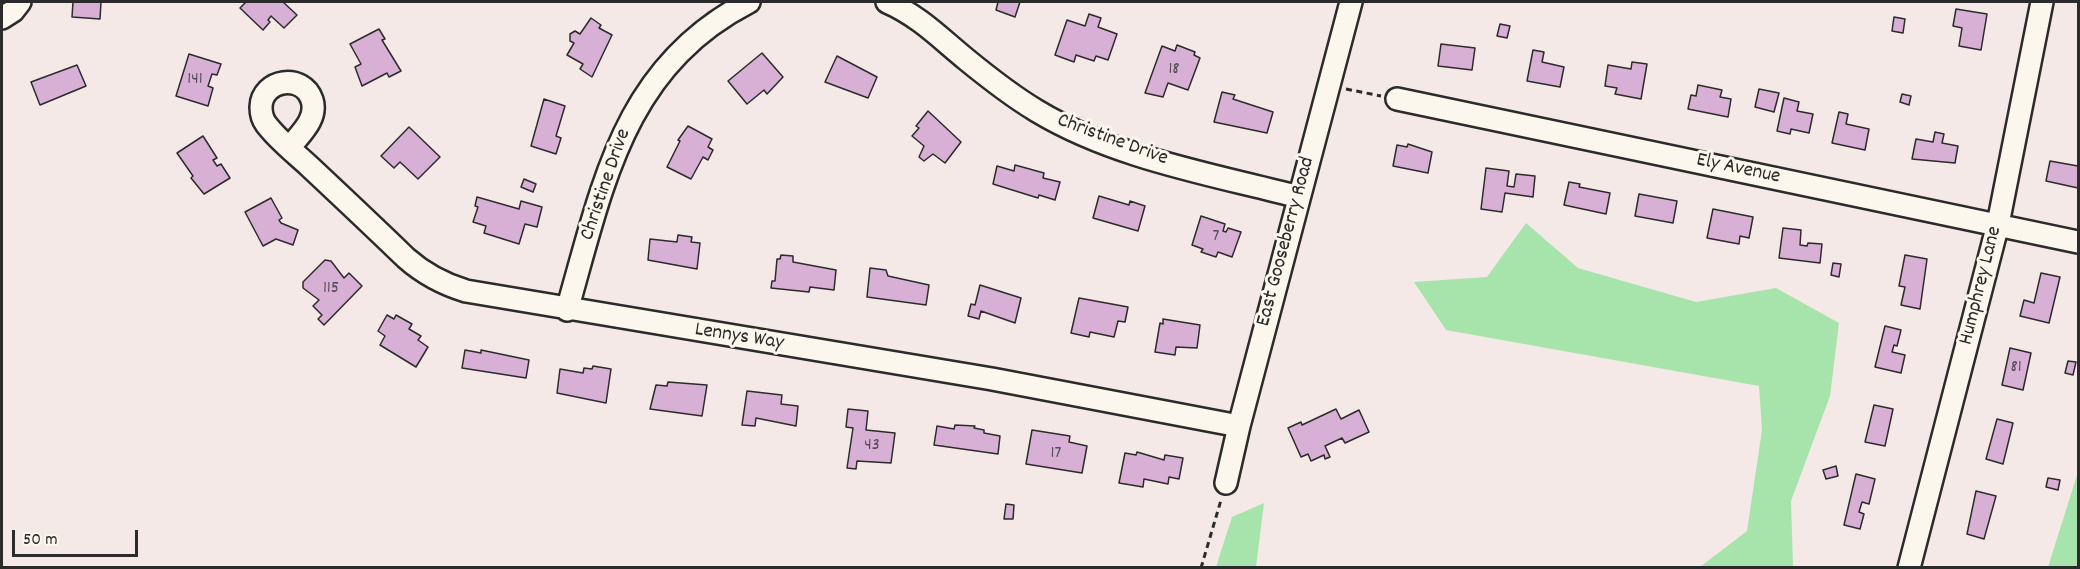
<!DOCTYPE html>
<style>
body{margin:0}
#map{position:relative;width:2080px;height:569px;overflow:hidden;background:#f4e9e7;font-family:Dekko,sans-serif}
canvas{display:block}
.frame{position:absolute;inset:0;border:3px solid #2b2b2b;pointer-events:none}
.scale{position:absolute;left:12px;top:530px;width:126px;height:27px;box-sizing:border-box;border:3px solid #2b2b2b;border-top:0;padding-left:8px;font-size:18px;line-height:21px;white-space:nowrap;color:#2b2b2b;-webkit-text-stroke:4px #fbf7ec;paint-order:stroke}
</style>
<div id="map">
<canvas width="2080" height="569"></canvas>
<div class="frame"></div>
<div class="scale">50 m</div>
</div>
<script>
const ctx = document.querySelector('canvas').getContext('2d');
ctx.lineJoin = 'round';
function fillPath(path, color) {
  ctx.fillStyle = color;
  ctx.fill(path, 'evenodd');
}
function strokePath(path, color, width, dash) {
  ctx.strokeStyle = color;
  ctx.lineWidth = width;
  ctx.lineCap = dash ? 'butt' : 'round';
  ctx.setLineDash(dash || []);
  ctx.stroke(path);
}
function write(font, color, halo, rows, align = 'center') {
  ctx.font = font + ' Dekko,sans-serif';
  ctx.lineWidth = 6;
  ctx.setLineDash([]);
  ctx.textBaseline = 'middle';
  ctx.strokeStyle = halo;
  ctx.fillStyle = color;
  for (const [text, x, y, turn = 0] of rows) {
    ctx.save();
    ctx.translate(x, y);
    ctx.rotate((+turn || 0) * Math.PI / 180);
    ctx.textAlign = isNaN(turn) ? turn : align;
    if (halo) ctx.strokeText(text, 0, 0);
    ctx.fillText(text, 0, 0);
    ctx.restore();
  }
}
const green = new Path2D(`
 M1526 223 1578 268 1696 302 1776 288 1839 323 1830 396 1791 501 1793 567H1700L1747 531 1762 430 1759 386 1446 330 1414 282 1487 277Z
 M2078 470V567H2048L2078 472Z
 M1264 503 1256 567H1216L1232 517Z`);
const building = new Path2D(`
 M73 2H101L100 19 72 17Z
 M246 2H283L297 15 284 28 271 16 268 20 270 22 263 30 240 8Z
 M998 2H1020L1015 17 996 10Z
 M1956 9 1987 14 1981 50 1959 46 1962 28 1953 26Z
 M1089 14 1101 18 1098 27 1117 34 1108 60 1096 56 1094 61 1076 55 1074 62 1055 55 1067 20 1085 26Z
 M1894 17 1905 19 1903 33 1892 31Z
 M591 18 601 25 599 28 612 35 592 77 580 69 583 64 567 55 574 43 570 41V34L575 31 580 34Z
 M1500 24 1510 26 1507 38 1497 36Z
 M379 29 385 39 382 40 401 71 389 77 387 73 362 86 355 67 361 64 350 44Z
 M1441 44 1475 48 1472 70 1438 66Z
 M1177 45 1195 52 1194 55 1200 58 1188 90 1168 83 1163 97 1145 93 1162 46 1175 51Z
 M1533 50 1544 52 1542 62 1564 67 1560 87 1527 81Z
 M762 53 783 77 767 94 764 90 747 104 728 81Z
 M189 54 221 64 217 75 212 74 208 86 213 88 208 106 176 96Z
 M837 56 877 77 868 98 825 82Z
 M1632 62 1647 64 1641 99 1615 94 1617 88 1605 86 1608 65 1631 69Z
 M77 65 86 86 40 105 31 82Z
 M1698 85 1722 90 1720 97 1731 99 1728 117 1688 109 1691 95 1696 96Z
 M1759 89 1779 93 1774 112 1755 107Z
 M1222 92 1235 95 1233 99 1273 112 1267 133 1214 122Z
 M1902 94 1911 96 1909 105 1900 102Z
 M1784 98 1799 102 1797 111 1813 114 1809 133 1791 129 1790 134 1777 131Z
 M544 99 565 106 556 136 561 138 556 154 531 146Z
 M928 111 961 142 945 163 933 154 924 161 919 157 924 146 912 136 919 128 916 126Z
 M1839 112 1848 114 1846 124 1869 129 1865 150 1832 143Z
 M688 126 712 139 708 147 713 150 708 160 703 157 691 179 667 167 680 141 678 140Z
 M409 127 440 157 418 179 400 162 394 168 381 156Z
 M1935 132 1944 134 1942 143 1958 146 1955 163 1912 159 1916 139 1933 142Z
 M203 136 217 158 213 160 217 166 221 164 230 178 204 194 191 178 193 176 177 153Z
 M1408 144 1432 152 1428 173 1393 166 1397 145 1407 147Z
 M2050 161 2078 166V188L2046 181Z
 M1015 165 1044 173 1043 178 1060 182 1055 200 1039 195 1038 198 993 184 997 166 1014 171Z
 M1486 168 1509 171 1507 186 1514 187 1516 174 1535 176 1533 197 1505 193 1502 212 1481 209Z
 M524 179 536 184 533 192 521 187Z
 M1569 182 1580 184 1579 187 1610 193 1606 214 1564 205Z
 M1639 194 1677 201 1673 223 1635 216Z
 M1099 196 1129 205 1130 201 1145 206 1138 231 1093 218Z
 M477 197 519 209 521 201 542 207 537 227 525 224 519 244 484 233 486 226 473 222 478 207 475 206Z
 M271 198 282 218 279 220 281 223 298 230 293 245 276 239 263 246 245 212Z
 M1713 209 1753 217 1749 238 1740 236 1739 244 1707 238Z
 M1201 216 1225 224 1223 231 1226 232 1228 228 1241 232 1232 257 1218 252 1216 257 1201 252 1203 249 1192 245Z
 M1783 228 1801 230 1800 245 1807 246 1808 243 1822 244 1820 263 1779 258Z
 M678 235 692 237 691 242 700 243 697 269 648 260 650 239 677 242Z
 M781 255 793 256V262L836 270 834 290 810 287 809 292 771 288 772 281H775L777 259H780Z
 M1905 255 1927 259 1920 309 1901 305 1905 287 1899 286Z
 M325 260 331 261 344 278 349 273 362 286 324 325 318 319 322 315 313 306 319 300 303 288V282Z
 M1833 263 1841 264 1839 277 1831 275Z
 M870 268 886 270 888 276 929 285 926 305 867 297Z
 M2041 273 2060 277 2049 323 2020 316 2024 300 2034 303Z
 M980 285 1021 298 1015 323 981 311 979 319 968 316 971 304 975 305Z
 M1079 298 1128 307 1125 322 1118 321 1114 337 1090 332 1089 337 1071 333Z
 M387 315 394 319 396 315 412 324 409 329 421 336 418 340 428 347 416 367 380 345 385 336 378 331Z
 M1163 319 1200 325 1197 348 1176 347 1175 355 1155 352 1160 323 1163 324Z
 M1885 326 1901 330 1897 346 1894 345 1892 352 1905 355 1901 373 1875 367Z
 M2010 348 2031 353 2023 390 2002 385Z
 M465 350 481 353V350L529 360 526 378 462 368Z
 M2068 361 2076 362 2073 375 2065 373Z
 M593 366 611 369 606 403 557 393 560 369 583 373 584 368 592 369Z
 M668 382 707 385 702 416 650 409 656 385 667 386Z
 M747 391 782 395 781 404 798 406 796 426 756 418 755 426 742 425Z
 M1874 405 1893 409 1885 446 1865 442Z
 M848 409 868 411 866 430 895 433 891 463 857 461 856 469 847 468 853 428 846 427Z
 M1336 409 1341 419 1359 410 1369 432 1345 443 1342 438 1325 446 1330 457 1325 459 1324 455 1311 461 1308 454 1301 457 1288 428 1301 422 1302 425Z
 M1997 419 2013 423 2003 464 1986 459Z
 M955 425 975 426 974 428 984 430V433L1000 436 998 454 934 445 937 426 954 429Z
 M1032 430 1070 436 1069 442 1087 446 1082 473 1026 464Z
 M1137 452 1164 460 1165 455 1183 458 1179 479 1169 477 1168 484 1144 479 1143 487 1119 483 1125 453 1136 455Z
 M1836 466 1838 476 1826 479 1823 470Z
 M1856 474 1875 479 1869 504 1862 502 1859 512 1864 514 1860 529 1844 525Z
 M2048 478 2060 480 2058 490 2046 487Z
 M1976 491 1996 496 1984 539 1967 534Z
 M1006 504 1014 505 1013 519H1004Z`);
const path = new Path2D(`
 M1346 89 1381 96
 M1201 568 1221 500`);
const minor = new Path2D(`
 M887 2C919 16 940 38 967 60 989 78 1012 96 1037 111 1115 158 1211 174 1299 197
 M2 18 13 11 20 2
 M1397 99 2078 242
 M290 147C300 134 318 119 312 100 303 73 262 79 261 107 261 113 263 120 266 124 278 140 295 153 309 166 341 196 374 227 406 258 424 274 443 284 466 291L992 379 1239 426
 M567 310C603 185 623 67 749 2
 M1226 483 1239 426 1351 2
 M1909 568 1998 224 2042 2`);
const numberNames = [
 ["18",1174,71],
 ["141",195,81],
 ["7",1216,238],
 ["115",331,290],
 ["81",2016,369],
 ["43",872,447],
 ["17",1056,455]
];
const streetNames = [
 ["Christine Drive",1112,141,20],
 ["Ely Avenue",1738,170,12],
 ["Christine Drive",607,185,-71],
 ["East Gooseberry Road",1287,242,-75],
 ["Humphrey Lane",1982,286,-76],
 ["Lennys Way",739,338,9]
];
fillPath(green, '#a7e4ab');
fillPath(building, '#d9b0d5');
strokePath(building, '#2b2b2b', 1.5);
strokePath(minor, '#2b2b2b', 26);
strokePath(path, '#2b2b2b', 3, [6, 4.5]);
strokePath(minor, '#fbf7ec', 21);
write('18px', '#564c56', null, numberNames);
write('21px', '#2b2b2b', '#fbf7ec', streetNames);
</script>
